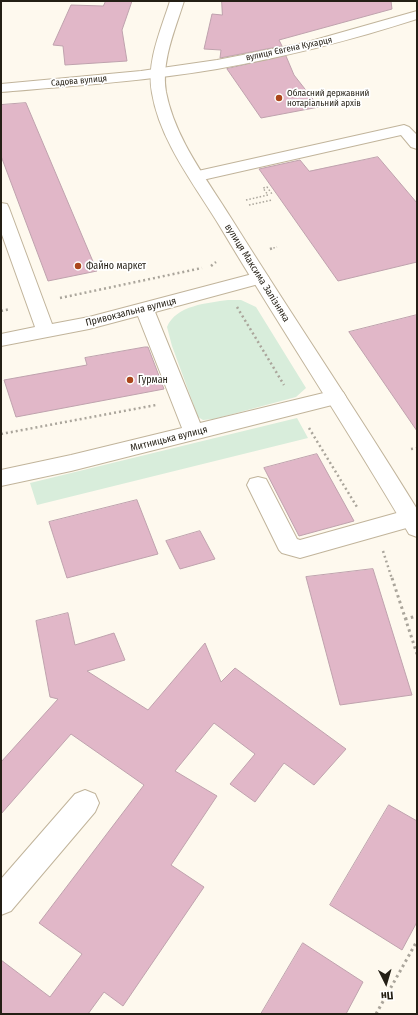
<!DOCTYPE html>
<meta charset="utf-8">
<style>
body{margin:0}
#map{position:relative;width:418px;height:1015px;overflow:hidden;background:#fef9ee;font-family:"Fira Sans Condensed",sans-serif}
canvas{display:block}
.frame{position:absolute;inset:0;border:2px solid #241f15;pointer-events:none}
.north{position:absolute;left:366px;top:963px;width:40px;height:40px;-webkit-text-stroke:3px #fff;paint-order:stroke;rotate:175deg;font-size:11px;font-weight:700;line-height:16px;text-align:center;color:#241f15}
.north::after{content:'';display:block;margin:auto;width:14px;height:18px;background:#241f15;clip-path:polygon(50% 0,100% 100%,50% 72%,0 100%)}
</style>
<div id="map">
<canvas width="418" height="1015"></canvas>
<div class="frame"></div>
<div class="north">Пн</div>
</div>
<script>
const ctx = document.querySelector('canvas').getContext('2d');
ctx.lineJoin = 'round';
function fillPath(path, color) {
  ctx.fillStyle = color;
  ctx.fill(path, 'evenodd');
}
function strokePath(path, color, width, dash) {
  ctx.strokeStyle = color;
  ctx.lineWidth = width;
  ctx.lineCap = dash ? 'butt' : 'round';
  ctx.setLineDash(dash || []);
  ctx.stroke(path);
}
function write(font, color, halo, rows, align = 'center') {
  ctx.font = font + ' "Fira Sans Condensed",sans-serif';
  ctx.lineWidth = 3.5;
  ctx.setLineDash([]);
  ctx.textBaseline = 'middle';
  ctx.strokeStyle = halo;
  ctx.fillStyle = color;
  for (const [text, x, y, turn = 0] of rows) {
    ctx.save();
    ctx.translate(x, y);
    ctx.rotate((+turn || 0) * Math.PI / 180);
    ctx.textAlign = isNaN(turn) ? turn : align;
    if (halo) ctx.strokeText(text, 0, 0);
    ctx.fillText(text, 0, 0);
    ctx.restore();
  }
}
const green = new Path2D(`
 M228 300H241L256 307 306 388 296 397 214 419 203 420 198 417 172 346 167 327C176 305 208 303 228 300Z
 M297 418 308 438 37 505 30 483Z`);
const building = new Path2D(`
 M106 1H132L122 30 127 61 65 65 63 46 53 45 71 5 103 6Z
 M222 1H391L392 9 279 40 282 46 220 58 221 50 204 49 212 14 222 15Z
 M286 56 294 75 319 107 261 118 227 69Z
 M26 103 97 271 48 281 1 156V105Z
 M378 157 417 203V262L338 281 259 169 300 160 309 171Z
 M417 315V431L349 332Z
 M145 347H148L164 389 16 417 4 380 87 365 85 358Z
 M317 454 354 521 299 536 264 468Z
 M137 500 158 554 67 578 49 522Z
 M200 531 215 559 180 569 166 541Z
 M373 569 412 695 340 705 306 577Z
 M68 613 75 645 114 633 125 660 87 671 148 710 205 643 221 682 235 668 346 749 314 785 284 763 255 802 230 784 255 754 214 723 175 771 217 796 171 865 204 887 123 1006 104 992 88 1014H1V960L50 997 82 954 39 923 144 785 71 734 1 814V762L58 699 50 697 36 621Z
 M389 805 417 821V922L402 950 330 905Z
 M303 943 363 982 346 1014H261Z`);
const pathFar2 = new Path2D(`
 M246 200 268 195 263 188 267 187 272 194
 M249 205 272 200
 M270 249 277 247`);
const pathFar1 = new Path2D(`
 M270 249 273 248
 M211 266 216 262
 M60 298 202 268
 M237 307 284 385
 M1 311 10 309
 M309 428 357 507
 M1 434 156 405
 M411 449 417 448
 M383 551 392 579`);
const path = new Path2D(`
 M392 578 417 654
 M405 619 417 616
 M376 1014 417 941`);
const minor = new Path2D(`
 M417 11V19C352 40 285 57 217 69 146 81 73 86 1 92V84L141 71 217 60 304 43Z
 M404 125 409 127 417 135V149L411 147 401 135 198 181 192 179 190 176 192 173 198 171Z
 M1 203 7 204 9 208 52 324 89 317 260 272 266 274 269 278 266 282 155 312 200 423 336 390 343 392 346 397 343 402 336 404 71 471 1 486V470L71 455 182 428 138 316 89 329 1 346V334L35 327 1 232Z
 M258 477 266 479 297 539 300 540 411 509 417 511V525L300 558 282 553 279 550 247 485 250 479Z
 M85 790 95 794 99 803 95 812 11 911 1 915V879L75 794Z`);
const major = new Path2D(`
 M170 1H184C175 30 161 61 166 92 175 139 207 179 231 218 292 316 357 411 417 509V537L409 534C348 430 281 329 219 225 194 184 160 141 152 93 146 62 161 30 170 1Z`);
const markers = [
 [279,98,4,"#ab461b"],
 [78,266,4,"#ab461b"],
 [130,380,4,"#ab461b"]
];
const farStreetnames = [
 ["вулиця Євгена Кухарця",289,49,-12],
 ["Садова вулиця",79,81,-5]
];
const farPoinames = [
 ["Обласний державний",287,93],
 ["нотаріальний архів",287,103]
];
const poiNames = [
 ["Файно маркет",86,266],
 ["Гурман",138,380]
];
const streetNames = [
 ["вулиця Максима Залізняка",257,273,58],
 ["Привокзальна вулиця",131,312,-14],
 ["Митницька вулиця",169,439,-14]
];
fillPath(green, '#d8eddb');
fillPath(building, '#e1b7c8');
strokePath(building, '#bfa2ad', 1);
strokePath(minor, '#c1b49b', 2);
strokePath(major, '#c1b49b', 2);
strokePath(pathFar2, '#aaa59b', 1.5, [1.5, 2]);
strokePath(pathFar1, '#aaa59b', 2.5, [2, 3]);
strokePath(path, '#aaa59b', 3, [2.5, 3.5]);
fillPath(minor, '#fff');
fillPath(major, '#fff');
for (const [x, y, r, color] of markers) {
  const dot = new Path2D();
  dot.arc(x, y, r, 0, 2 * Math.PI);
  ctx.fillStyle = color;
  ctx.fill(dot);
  strokePath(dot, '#fff', 1.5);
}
write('9px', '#241f15', '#fff', farStreetnames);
write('9px', '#241f15', '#fff', farPoinames, 'left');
write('10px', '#241f15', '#fff', poiNames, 'left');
write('10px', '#241f15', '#fff', streetNames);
</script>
